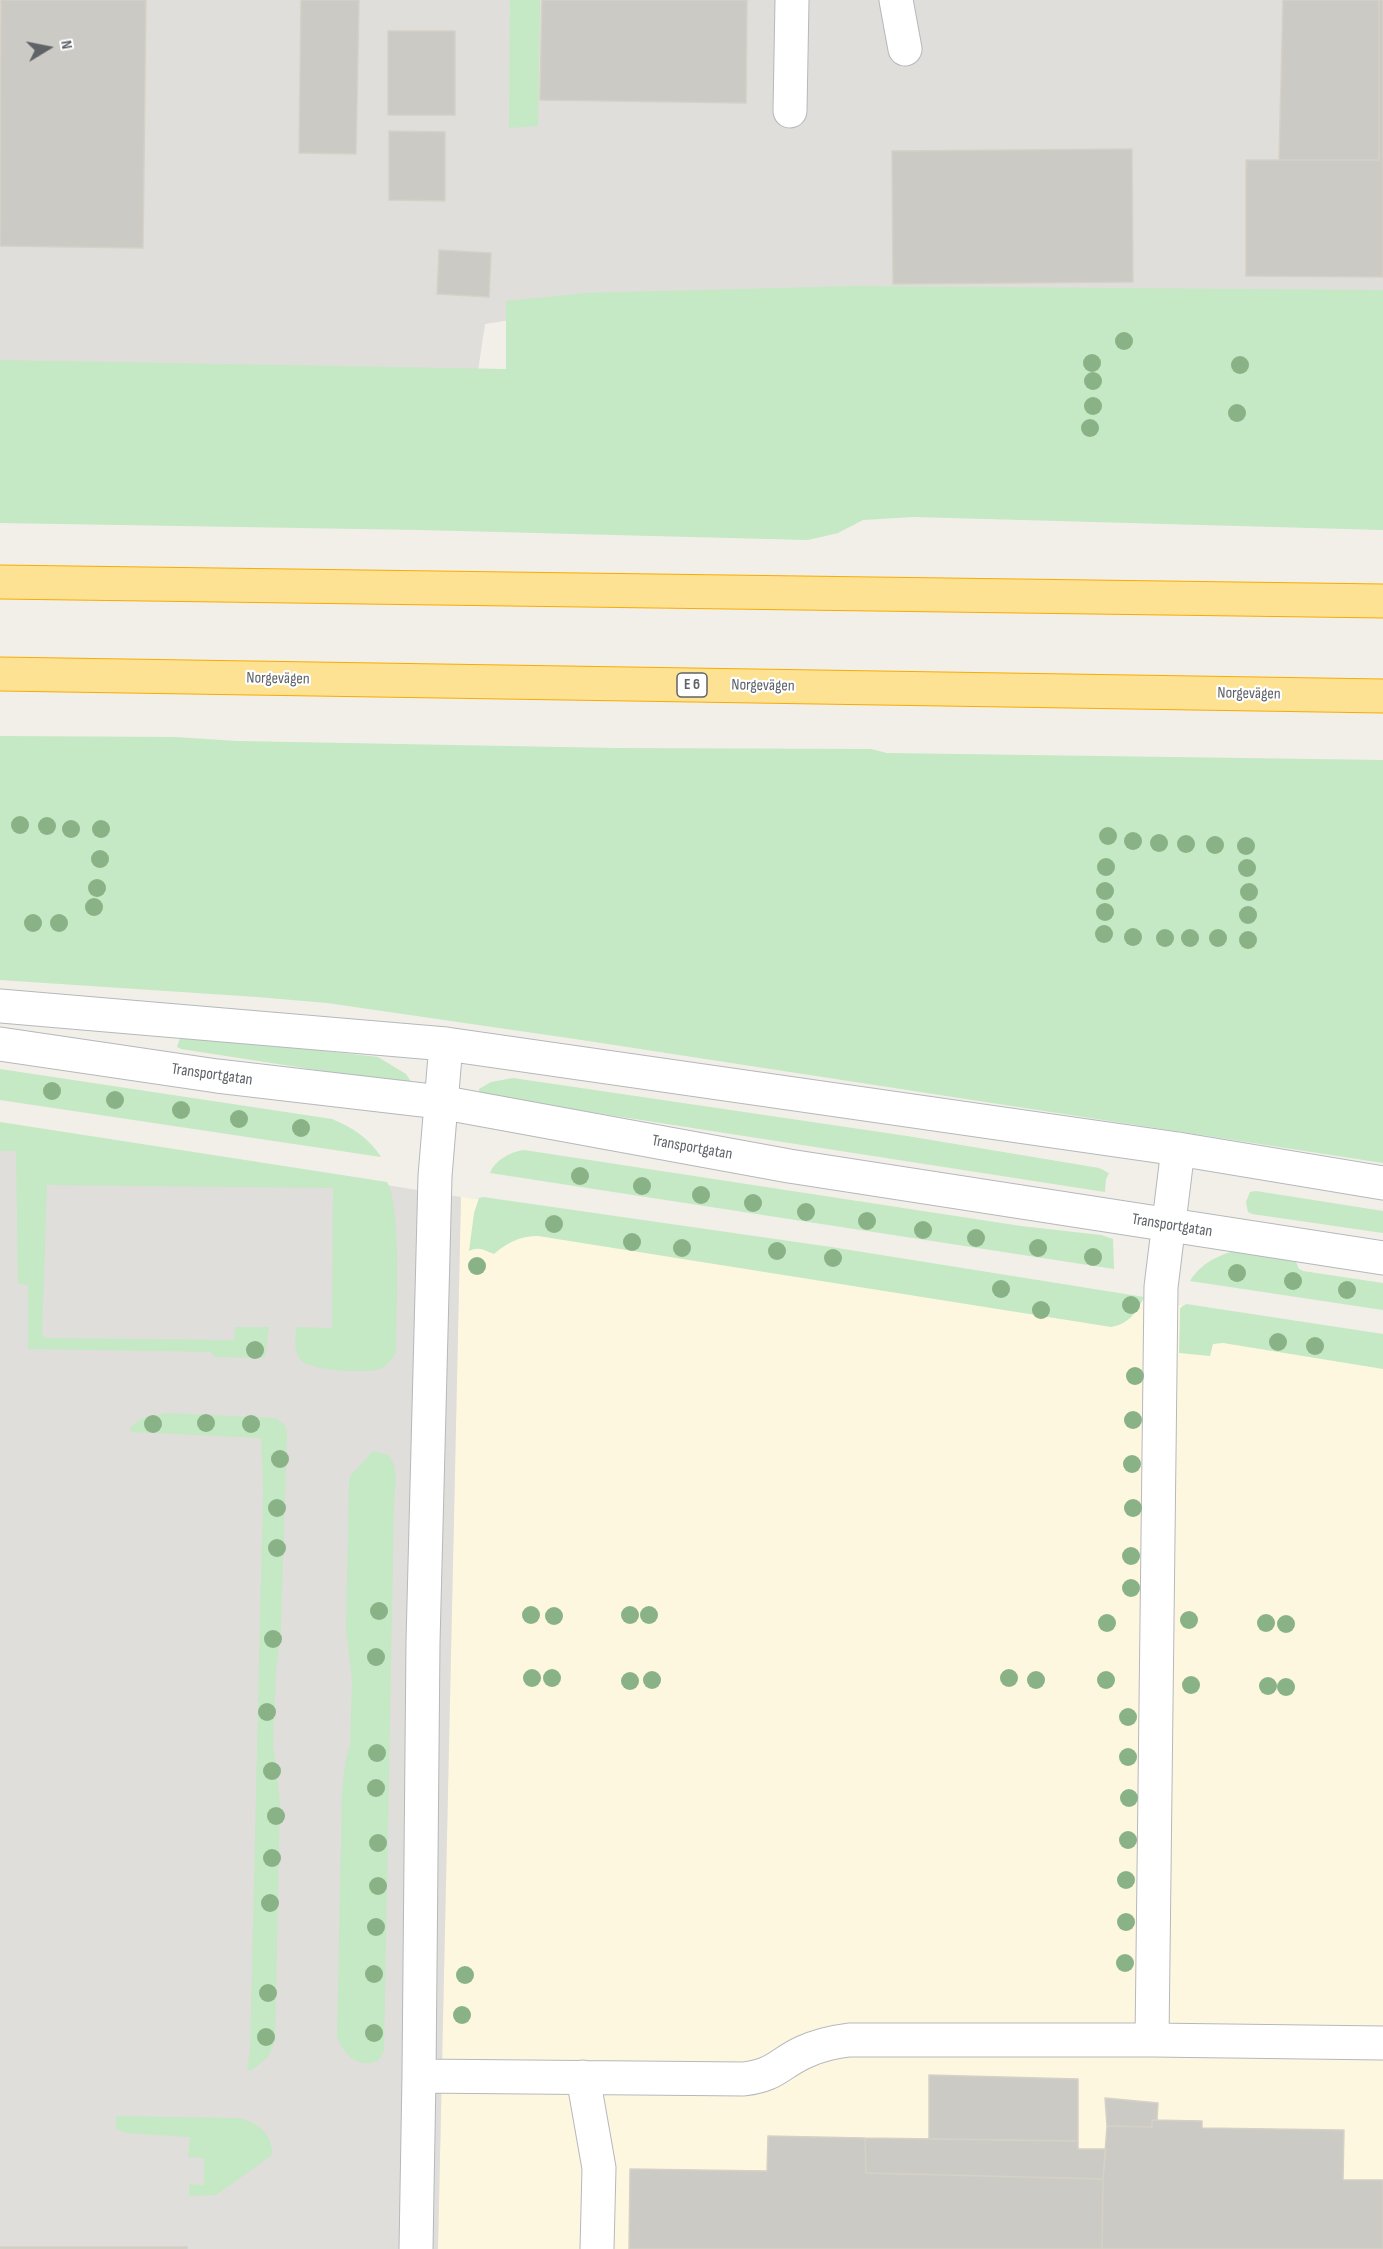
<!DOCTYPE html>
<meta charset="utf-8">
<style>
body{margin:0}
#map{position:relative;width:1383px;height:2249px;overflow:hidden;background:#f1efe8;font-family:"Sofia Sans Condensed",sans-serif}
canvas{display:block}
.north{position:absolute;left:18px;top:18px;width:60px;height:60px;-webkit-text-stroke:4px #fff;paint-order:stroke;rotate:80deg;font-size:16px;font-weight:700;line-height:24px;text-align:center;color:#5f6368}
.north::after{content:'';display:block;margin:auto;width:21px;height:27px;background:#5f6368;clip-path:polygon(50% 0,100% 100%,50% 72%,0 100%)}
</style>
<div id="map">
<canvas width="1383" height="2249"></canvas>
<div class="north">N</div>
</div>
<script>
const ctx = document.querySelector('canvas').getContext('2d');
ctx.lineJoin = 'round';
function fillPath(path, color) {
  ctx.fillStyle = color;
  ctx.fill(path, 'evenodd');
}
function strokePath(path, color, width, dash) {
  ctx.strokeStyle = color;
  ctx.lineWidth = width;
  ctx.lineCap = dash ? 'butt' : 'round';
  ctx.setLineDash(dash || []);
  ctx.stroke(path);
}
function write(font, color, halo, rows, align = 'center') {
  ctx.font = font + ' "Sofia Sans Condensed",sans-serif';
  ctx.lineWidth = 4.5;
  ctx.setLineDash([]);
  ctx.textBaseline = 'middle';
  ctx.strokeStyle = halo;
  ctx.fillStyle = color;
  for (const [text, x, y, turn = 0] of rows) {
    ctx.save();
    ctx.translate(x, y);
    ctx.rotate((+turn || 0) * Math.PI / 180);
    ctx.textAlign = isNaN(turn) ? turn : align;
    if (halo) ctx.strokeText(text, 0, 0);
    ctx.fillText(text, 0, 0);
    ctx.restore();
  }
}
const commercial = new Path2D(`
 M461 1197 1383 1336V2249H438Z`);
const industrial = new Path2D(`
 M0 0H1383V310L607 305 485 324 475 391 0 371Z
 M0 1123 461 1197 438 2249H0Z`);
const green = new Path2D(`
 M510 0H540L538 126 509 128Z
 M854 286 1383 290V530L914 517 863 520 838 533 808 540 420 530 0 523V360L506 369V301L586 293Z
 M0 736 175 737 237 741 615 748 871 749 887 753 1383 760V1163L575 1039 327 1003 257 997 0 980Z
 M180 1038 255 1043 378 1057 406 1074 413 1085 181 1049 177 1047Z
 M0 1069 332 1119C352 1127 369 1138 381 1157L0 1100Z
 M513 1078 907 1136 1099 1168 1109 1173 1106 1179 1105 1192 480 1095 479 1089 491 1082Z
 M0 1122 387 1182C402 1206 396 1319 396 1352 392 1360 385 1368 376 1370 362 1373 308 1371 300 1359 293 1350 296 1337 296 1327L332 1328 333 1188 47 1185 42 1334 46 1338 234 1340 235 1327H269L265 1358 214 1357 211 1352 28 1349V1285L18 1284 16 1151H0Z
 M524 1150 1021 1226 1101 1235 1113 1239 1114 1269 490 1173C495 1160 510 1152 524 1150Z
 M1256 1191 1383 1211V1233L1252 1214 1248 1212 1246 1202 1250 1192Z
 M483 1197 831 1247 1144 1297C1137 1312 1129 1324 1111 1327L538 1236C519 1236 507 1243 494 1254 484 1250 479 1246 469 1251L474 1213 479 1198Z
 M1247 1247 1294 1257 1299 1269 1303 1271 1383 1283V1310L1190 1281C1204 1259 1223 1254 1247 1247Z
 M1186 1304 1383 1334V1369L1223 1343 1213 1344 1210 1356 1179 1353 1180 1308Z
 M167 1413 275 1418 285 1425 287 1432 281 1631 276 1672 273 1744 280 1801 275 2041 268 2057 251 2071 247 2069 250 2051 263 1489 261 1438 131 1432 130 1427 142 1418Z
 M373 1451 389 1455C399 1470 395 1486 394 1503L384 2051 379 2060C359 2070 344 2055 337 2037L342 1789 346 1759 350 1744 352 1680 346 1628 349 1481 350 1476Z
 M116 2116 238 2118C258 2122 273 2134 272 2155L216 2195 189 2196V2184L204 2185V2158L188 2157 190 2137 126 2133 116 2129Z`);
const building = new Path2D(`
 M1 0H146L143 248 0 246Z
 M301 0H359L356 154 299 153Z
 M542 0H747L746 103 540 100Z
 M1283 0H1379V160H1279Z
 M1379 0H1383V277L1246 276V160H1379Z
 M388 31H455V115H388Z
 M389 131 445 132V201L389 200Z
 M1132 149 1133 282 893 284 892 151Z
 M439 250 491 253 489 297 437 294Z
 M929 2075 1078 2079V2141L929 2139Z
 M1105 2098 1158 2103 1157 2120H1152V2127L1107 2126Z
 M1152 2120 1202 2121V2128L1344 2130 1343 2180H1383V2249H1102L1103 2179 1107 2126 1152 2127Z
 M768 2136 865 2138 866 2173 1103 2179 1102 2249H629L630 2169 767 2171Z
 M865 2138 1078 2141V2149H1106L1103 2179 866 2173Z
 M0 2247H187V2249H0Z`);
const minor = new Path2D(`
 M896 0 905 49
 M790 111 792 0
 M0 1006 446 1044 1178 1149 1383 1183
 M0 1044 217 1076 440 1102 789 1166 1383 1258
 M446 1044 435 1176 423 1642 419 2076 744 2079C776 2075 778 2064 804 2052 819 2045 833 2042 849 2040H1152L1383 2043
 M1152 2040 1161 1287 1178 1149
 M583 2077 599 2168 597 2249
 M416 2249 419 2076`);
const highway = new Path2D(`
 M0 582 1383 601
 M0 674 1383 696`);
const trees = [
 [1124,341],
 [1092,363],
 [1240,365],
 [1093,381],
 [1093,406],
 [1237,413],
 [1090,428],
 [20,825],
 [47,826],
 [71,829],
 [101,829],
 [1108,836],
 [1133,841],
 [1159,843],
 [1186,844],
 [1215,845],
 [1246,846],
 [100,859],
 [1106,867],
 [1247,868],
 [97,888],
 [1105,891],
 [1249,892],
 [94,907],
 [1105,912],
 [1248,915],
 [33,923],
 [59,923],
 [1104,934],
 [1133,937],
 [1165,938],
 [1190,938],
 [1218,938],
 [1248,940],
 [52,1091],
 [115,1100],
 [181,1110],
 [239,1119],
 [301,1128],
 [580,1176],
 [642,1186],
 [701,1195],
 [753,1203],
 [806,1212],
 [867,1221],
 [554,1224],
 [923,1230],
 [976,1238],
 [632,1242],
 [682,1248],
 [1038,1248],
 [777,1251],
 [1093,1257],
 [833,1258],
 [477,1266],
 [1237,1273],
 [1293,1281],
 [1001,1289],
 [1347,1290],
 [1131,1305],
 [1041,1310],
 [1278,1342],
 [1315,1346],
 [255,1350],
 [1135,1376],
 [1133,1420],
 [206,1423],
 [153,1424],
 [251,1424],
 [280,1459],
 [1132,1464],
 [277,1508],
 [1133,1508],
 [277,1548],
 [1131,1556],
 [1131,1588],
 [379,1611],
 [531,1615],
 [630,1615],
 [649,1615],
 [554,1616],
 [1189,1620],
 [1107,1623],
 [1266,1623],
 [1286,1624],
 [273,1639],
 [376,1657],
 [532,1678],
 [552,1678],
 [1009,1678],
 [652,1680],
 [1036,1680],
 [1106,1680],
 [630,1681],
 [1191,1685],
 [1268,1686],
 [1286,1687],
 [267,1712],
 [1128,1717],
 [377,1753],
 [1128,1757],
 [272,1771],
 [376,1788],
 [1129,1798],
 [276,1816],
 [1128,1840],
 [378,1843],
 [272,1858],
 [1126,1880],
 [378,1886],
 [270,1903],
 [1126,1922],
 [376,1927],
 [1125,1963],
 [374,1974],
 [465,1975],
 [268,1993],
 [462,2015],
 [374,2033],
 [266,2037]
];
const shields = [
 [692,685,30]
];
const shieldNames = [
 ["E 6",692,685]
];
const streetNames = [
 ["Norgevägen",278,679,1],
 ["Norgevägen",763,686,1],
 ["Norgevägen",1249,694,1],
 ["Transportgatan",212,1075,8],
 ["Transportgatan",692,1148,10],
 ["Transportgatan",1172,1226,9]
];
fillPath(commercial, '#fef7e0');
fillPath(industrial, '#e0deda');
fillPath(green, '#c5e8c5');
fillPath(building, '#cccac5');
strokePath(building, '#d6d1c6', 1.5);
strokePath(minor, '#b5b8bc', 35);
strokePath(highway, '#f9ab00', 35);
strokePath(minor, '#fff', 33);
strokePath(highway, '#fde293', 33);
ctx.fillStyle = '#89b387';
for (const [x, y] of trees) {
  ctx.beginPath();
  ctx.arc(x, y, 9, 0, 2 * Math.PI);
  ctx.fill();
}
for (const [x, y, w] of shields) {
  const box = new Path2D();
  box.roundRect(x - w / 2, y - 12, w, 24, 4.5);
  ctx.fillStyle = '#fff';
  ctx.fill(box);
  strokePath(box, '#5f6368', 1.5);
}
write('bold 15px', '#5f6368', null, shieldNames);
write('16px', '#5f6368', '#fff', streetNames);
</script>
